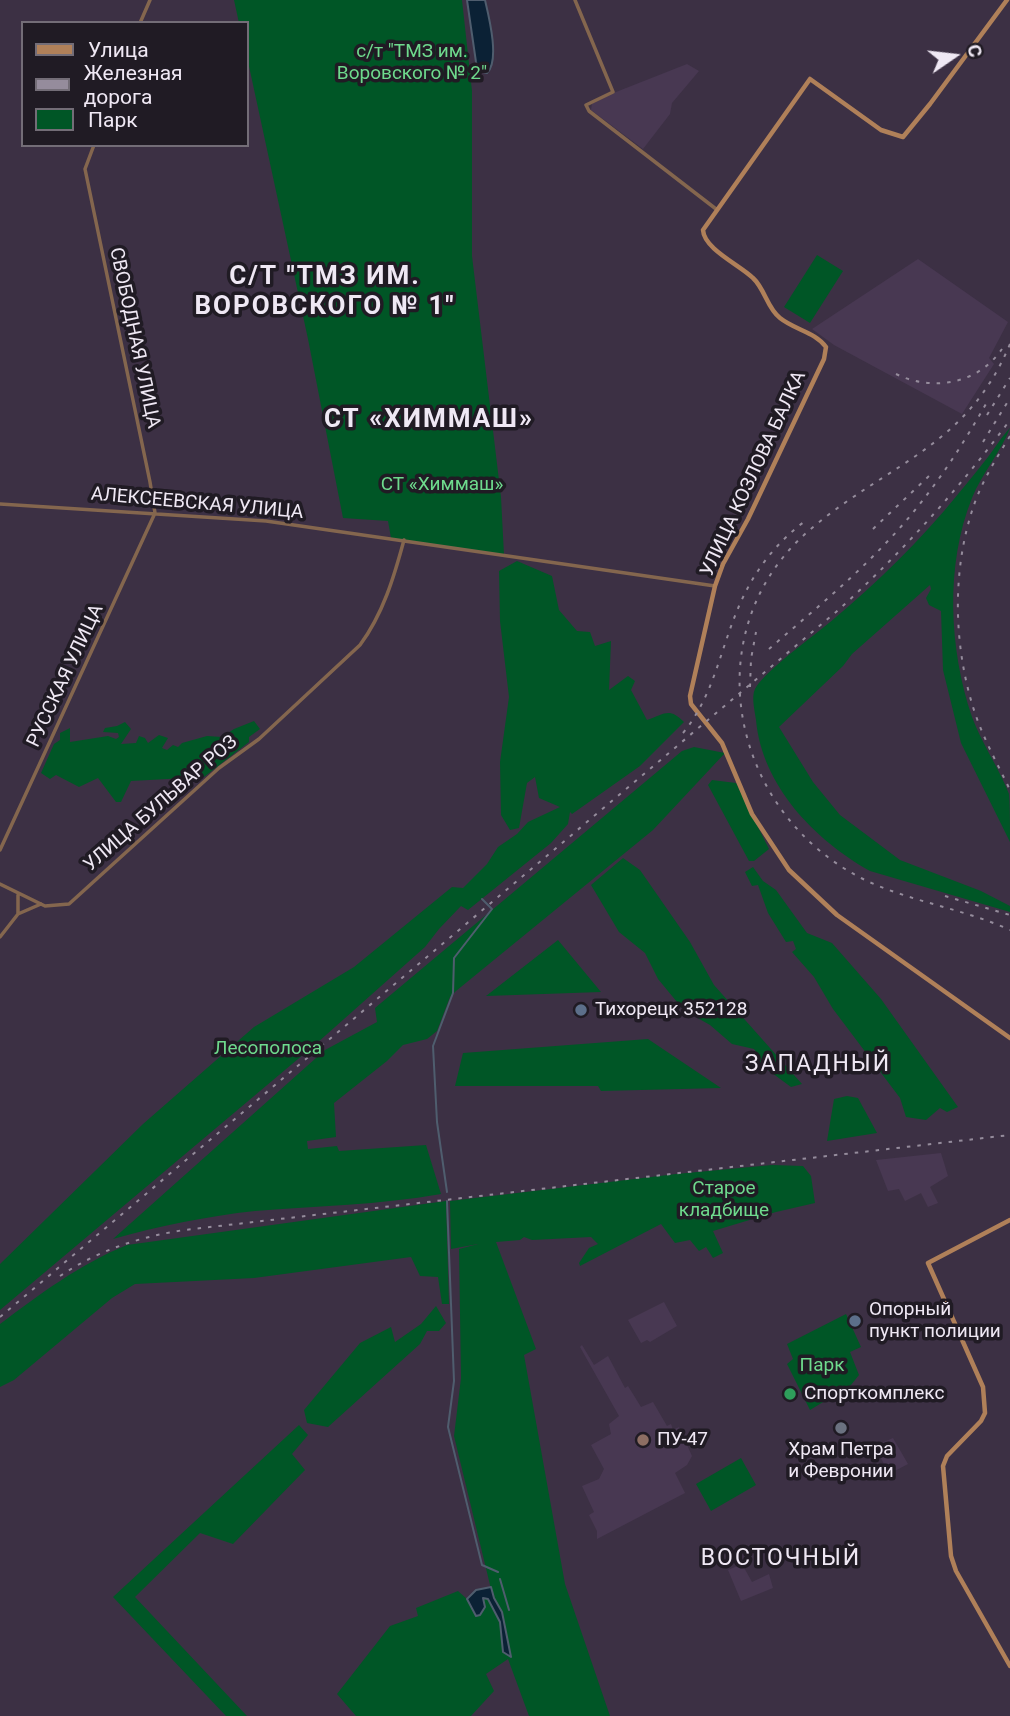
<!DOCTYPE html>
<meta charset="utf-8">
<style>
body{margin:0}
#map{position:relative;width:1010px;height:1716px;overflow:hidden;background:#3c3044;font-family:Roboto,sans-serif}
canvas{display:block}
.legend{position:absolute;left:21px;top:21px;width:228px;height:126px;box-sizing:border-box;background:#201b24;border:2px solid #736d77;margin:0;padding:9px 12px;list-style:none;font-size:21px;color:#efe8f4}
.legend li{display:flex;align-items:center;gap:14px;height:35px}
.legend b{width:35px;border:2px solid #736d77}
.north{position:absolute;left:919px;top:21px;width:70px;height:70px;-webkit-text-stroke:5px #201b24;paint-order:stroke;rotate:76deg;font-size:19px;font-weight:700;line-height:28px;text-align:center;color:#efe8f4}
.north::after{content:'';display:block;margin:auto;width:24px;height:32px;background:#efe8f4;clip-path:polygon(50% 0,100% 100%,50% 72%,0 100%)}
</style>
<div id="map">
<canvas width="1010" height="1716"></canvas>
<ul class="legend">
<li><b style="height:9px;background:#b08059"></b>Улица</li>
<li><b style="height:9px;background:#958c9c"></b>Железная дорога</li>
<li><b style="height:19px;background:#005626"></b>Парк</li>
</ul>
<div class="north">С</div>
</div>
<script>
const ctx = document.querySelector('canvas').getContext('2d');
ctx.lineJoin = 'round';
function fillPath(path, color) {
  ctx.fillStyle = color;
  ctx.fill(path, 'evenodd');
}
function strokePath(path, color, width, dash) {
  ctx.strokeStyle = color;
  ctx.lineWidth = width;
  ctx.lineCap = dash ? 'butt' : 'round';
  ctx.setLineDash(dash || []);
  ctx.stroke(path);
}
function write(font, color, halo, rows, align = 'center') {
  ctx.font = font + ' Roboto,sans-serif';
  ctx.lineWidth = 7;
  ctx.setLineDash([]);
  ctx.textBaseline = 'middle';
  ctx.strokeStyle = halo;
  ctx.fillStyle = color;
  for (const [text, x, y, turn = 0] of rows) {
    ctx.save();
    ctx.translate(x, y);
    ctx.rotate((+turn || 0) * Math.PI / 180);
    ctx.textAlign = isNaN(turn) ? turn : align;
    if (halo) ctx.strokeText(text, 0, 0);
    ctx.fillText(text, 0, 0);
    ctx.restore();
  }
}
const built = new Path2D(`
 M687 64 699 71 672 103 670 114 643 149 591 110 592 104 616 92Z
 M918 259 1008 322 989 358 994 364 962 414 834 345 812 329Z
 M941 1153 948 1176 930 1187 938 1203 928 1207 921 1193 905 1201 899 1189 888 1191 876 1160Z
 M664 1302 677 1326 650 1342 647 1340 641 1343 628 1320Z
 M582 1345 594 1365 608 1356 625 1388 628 1386 641 1407 653 1402 667 1426 671 1424 673 1430 679 1427 692 1456 687 1465 675 1473 685 1493 597 1539V1531L589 1515 594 1512 582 1486 599 1479 604 1469 591 1445 611 1434 609 1424 619 1416 580 1347Z
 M893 1438 908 1464 889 1474 875 1446Z
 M742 1564 752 1582 769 1574 773 1588 741 1601 728 1570Z`);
const green = new Path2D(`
 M234 0H462L472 91V256L501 497 504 555 391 538 388 521 343 518 308 339 247 57V23H239Z
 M817 255 843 271 810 323 784 307Z
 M1010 428C1001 452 982 473 972 498 945 565 949 649 972 717 982 744 999 768 1009 794 1010 807 1010 828 1010 842L961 743 943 670 941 611 929 605 926 598 931 589 930 585 852 654 843 666 779 727 813 782 840 815 900 860 981 891 1010 906V912L870 871C815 840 762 786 756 720 755 712 751 697 755 689 762 675 801 645 814 635 861 598 905 556 944 511 959 493 974 475 988 457 995 448 1002 436 1010 428Z
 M517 561 552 576 559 610 577 631 590 632 595 646 611 641 609 690 628 676 635 681 631 690 647 720C665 714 669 707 684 722L640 766 572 814 570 812 568 824 551 843 468 910 461 906 439 929 425 947 317 1043 0 1310V1264L143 1124 254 1027 354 967 452 887 463 888 487 864 498 847 517 834 528 822 560 807 539 798 535 777 527 783 519 828 510 830 501 815 500 762 509 697 500 621 499 571Z
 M254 721 260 729 249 737V742L204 777 131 781 121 802H116L98 778 79 787 56 775 50 779 41 773 54 744 60 740V733L70 728V742L108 736 116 739 119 737 118 733 103 732 105 728 117 726 125 722 131 729 121 744 136 743 139 736 145 738 148 743 159 735 168 738 162 748 167 750 173 745 178 747 182 743 207 736 222 737 234 729Z
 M694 747 725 753 653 830 456 991 450 997 437 1031 427 1039 403 1045 387 1061 334 1103 336 1137 307 1141 308 1149 337 1146 339 1151 426 1145 441 1194C379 1205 317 1206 255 1211 208 1216 159 1226 113 1239L325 1050 377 1022 375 1008 682 751Z
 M712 780 736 783 769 849 754 861H749L708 785Z
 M623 858 640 870 690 942 714 985 802 1084 791 1087 757 1062 761 1059 754 1049 732 1044 710 1025 694 1016 695 1006 682 1008 658 979 645 953 619 932 591 885Z
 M753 867 763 881 776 890 807 933 832 943 881 999 958 1107 947 1112 940 1108 926 1120 906 1117 900 1098 833 1009 814 977 792 952 796 949 793 941 786 942 768 913 758 885 752 886 745 872Z
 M558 940 601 992 486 996Z
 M648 1039 721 1088 601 1091 598 1086H455L463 1053Z
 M847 1096 858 1098 877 1133 827 1141 834 1099Z
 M772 1165 803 1166 811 1176 815 1203 776 1212 713 1231 723 1253 713 1258 706 1247 699 1251 690 1240 675 1243 661 1224 580 1266 579 1263 589 1248 598 1244 591 1237 532 1240 524 1237 520 1240 496 1242 536 1349 524 1355 565 1584 610 1716H529L508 1659 486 1674 494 1691 471 1716H356L337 1694 390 1626 418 1616 416 1608 458 1591 467 1599 476 1616 483 1597 488 1599 498 1618 454 1436 461 1378 459 1249 478 1244 451 1249 450 1201 676 1174Z
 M446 1201 449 1304H442L438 1277 420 1276 411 1257 254 1278 135 1284 112 1298 14 1380 0 1387V1324C40 1294 80 1264 127 1245Z
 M436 1306 446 1323 439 1331H427L420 1344 328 1427 307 1423 304 1410 360 1343 391 1327 395 1342 421 1324Z
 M846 1314 861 1347 850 1352 859 1375 851 1385 810 1410 787 1364 793 1359 787 1344Z
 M299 1425 308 1435 292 1454 305 1470 233 1544 200 1533 135 1597 247 1716H226L113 1597Z
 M741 1458 756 1485 711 1511 696 1484Z`);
const water = new Path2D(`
 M467 0H485C489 17 500 61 487 73L479 71 476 62Z
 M491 1587 494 1598 502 1612 511 1657 503 1652 500 1622 488 1599 483 1598 485 1607 480 1615 476 1616 467 1599 476 1590Z`);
const stream = new Path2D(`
 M447 1192 437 1122 433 1046 453 993 454 958 492 909 482 899
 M447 1201 454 1381 448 1427 482 1565 498 1572
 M500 1579 509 1610`);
const tertiary = new Path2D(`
 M575 0 613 92 586 105 589 111 716 209
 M140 23 150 0
 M0 504 266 521 715 586
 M0 850 155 513 150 482 85 169 94 145
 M0 884 45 906 69 904 219 768 259 739 360 645C383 614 394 577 404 540
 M18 914 41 904
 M0 937 18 914V895`);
const secondary = new Path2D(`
 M1007 0 930 104 903 137 881 130 810 79 703 230C704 249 740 265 753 278 765 289 767 308 780 318 795 330 815 332 826 347L824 359 748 519 723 564 715 586 690 696 691 704 722 743 752 814 789 870 837 915 1010 1038
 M1010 1220 928 1263 983 1387 985 1413 981 1421 947 1456 943 1466 951 1556 956 1571 1010 1666`);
const rail = new Path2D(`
 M1010 344C967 447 889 463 812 528 700 621 724 791 842 867 892 900 956 905 1010 930
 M896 374C933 392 978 384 1002 349
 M987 415 1010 378
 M1010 436C997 457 984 478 975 502 952 566 953 642 973 707 982 736 997 763 1010 790
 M983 442 1010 398
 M873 529 929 476
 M769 649C808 615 849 582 884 545 925 503 959 452 987 402
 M750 687 751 659 756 632
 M683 733C714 695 720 650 739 606 754 571 777 541 808 519
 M945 896 1010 915
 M60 1276C99 1250 139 1237 184 1230L1010 1135
 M0 1317 836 612C901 554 958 490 1010 420`);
const markers = [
 [581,1010,7,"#5c6f8a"],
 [855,1321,7,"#5c6f8a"],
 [790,1394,7,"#2e9e5b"],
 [841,1428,7,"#6b7280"],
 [643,1440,7,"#8d6e63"]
];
const parkNames = [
 ["с/т \"ТМЗ им.",412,52],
 ["Воровского № 2\"",412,74],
 ["СТ «Химмаш»",442,485],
 ["Лесополоса",268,1049],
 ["Старое",724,1189],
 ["кладбище",724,1211],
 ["Парк",822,1366]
];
const streetNames = [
 ["СВОБОДНАЯ УЛИЦА",134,338,78],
 ["УЛИЦА КОЗЛОВА БАЛКА",754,474,-65],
 ["АЛЕКСЕЕВСКАЯ УЛИЦА",197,504,5],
 ["РУССКАЯ УЛИЦА",66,676,-65],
 ["УЛИЦА БУЛЬВАР РОЗ",161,804,-41]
];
const poiNames = [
 ["Тихорецк 352128",595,1010],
 ["Опорный",869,1310],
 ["пункт полиции",869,1332],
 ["Спорткомплекс",804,1394],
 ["ПУ-47",657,1440],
 ["Храм Петра",841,1450,"center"],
 ["и Февронии",841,1472,"center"]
];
const quarterNames = [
 ["ЗАПАДНЫЙ",818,1065],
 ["ВОСТОЧНЫЙ",781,1559]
];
const districtNames = [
 ["С/Т \"ТМЗ ИМ.",325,277],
 ["ВОРОВСКОГО № 1\"",325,307],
 ["СТ «ХИММАШ»",429,420]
];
fillPath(built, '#483852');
fillPath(green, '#005626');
fillPath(water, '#0b2135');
strokePath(water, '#4f5d6e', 2);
strokePath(stream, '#4f5d6e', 2);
strokePath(tertiary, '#84664e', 3.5);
strokePath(secondary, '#b08059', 4.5);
strokePath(rail, '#958c9c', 2, [3.5, 7]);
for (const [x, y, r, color] of markers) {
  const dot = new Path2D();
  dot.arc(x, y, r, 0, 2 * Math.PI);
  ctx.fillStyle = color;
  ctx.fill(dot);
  strokePath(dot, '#201b24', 2.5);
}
write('19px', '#6eda8d', '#201b24', parkNames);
write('19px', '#efe8f4', '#201b24', streetNames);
write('19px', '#efe8f4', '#201b24', poiNames, 'left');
ctx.letterSpacing = '2px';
write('23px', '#efe8f4', '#201b24', quarterNames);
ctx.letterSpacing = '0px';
ctx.letterSpacing = '2px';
write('bold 26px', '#efe8f4', '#201b24', districtNames);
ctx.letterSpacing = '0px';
</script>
